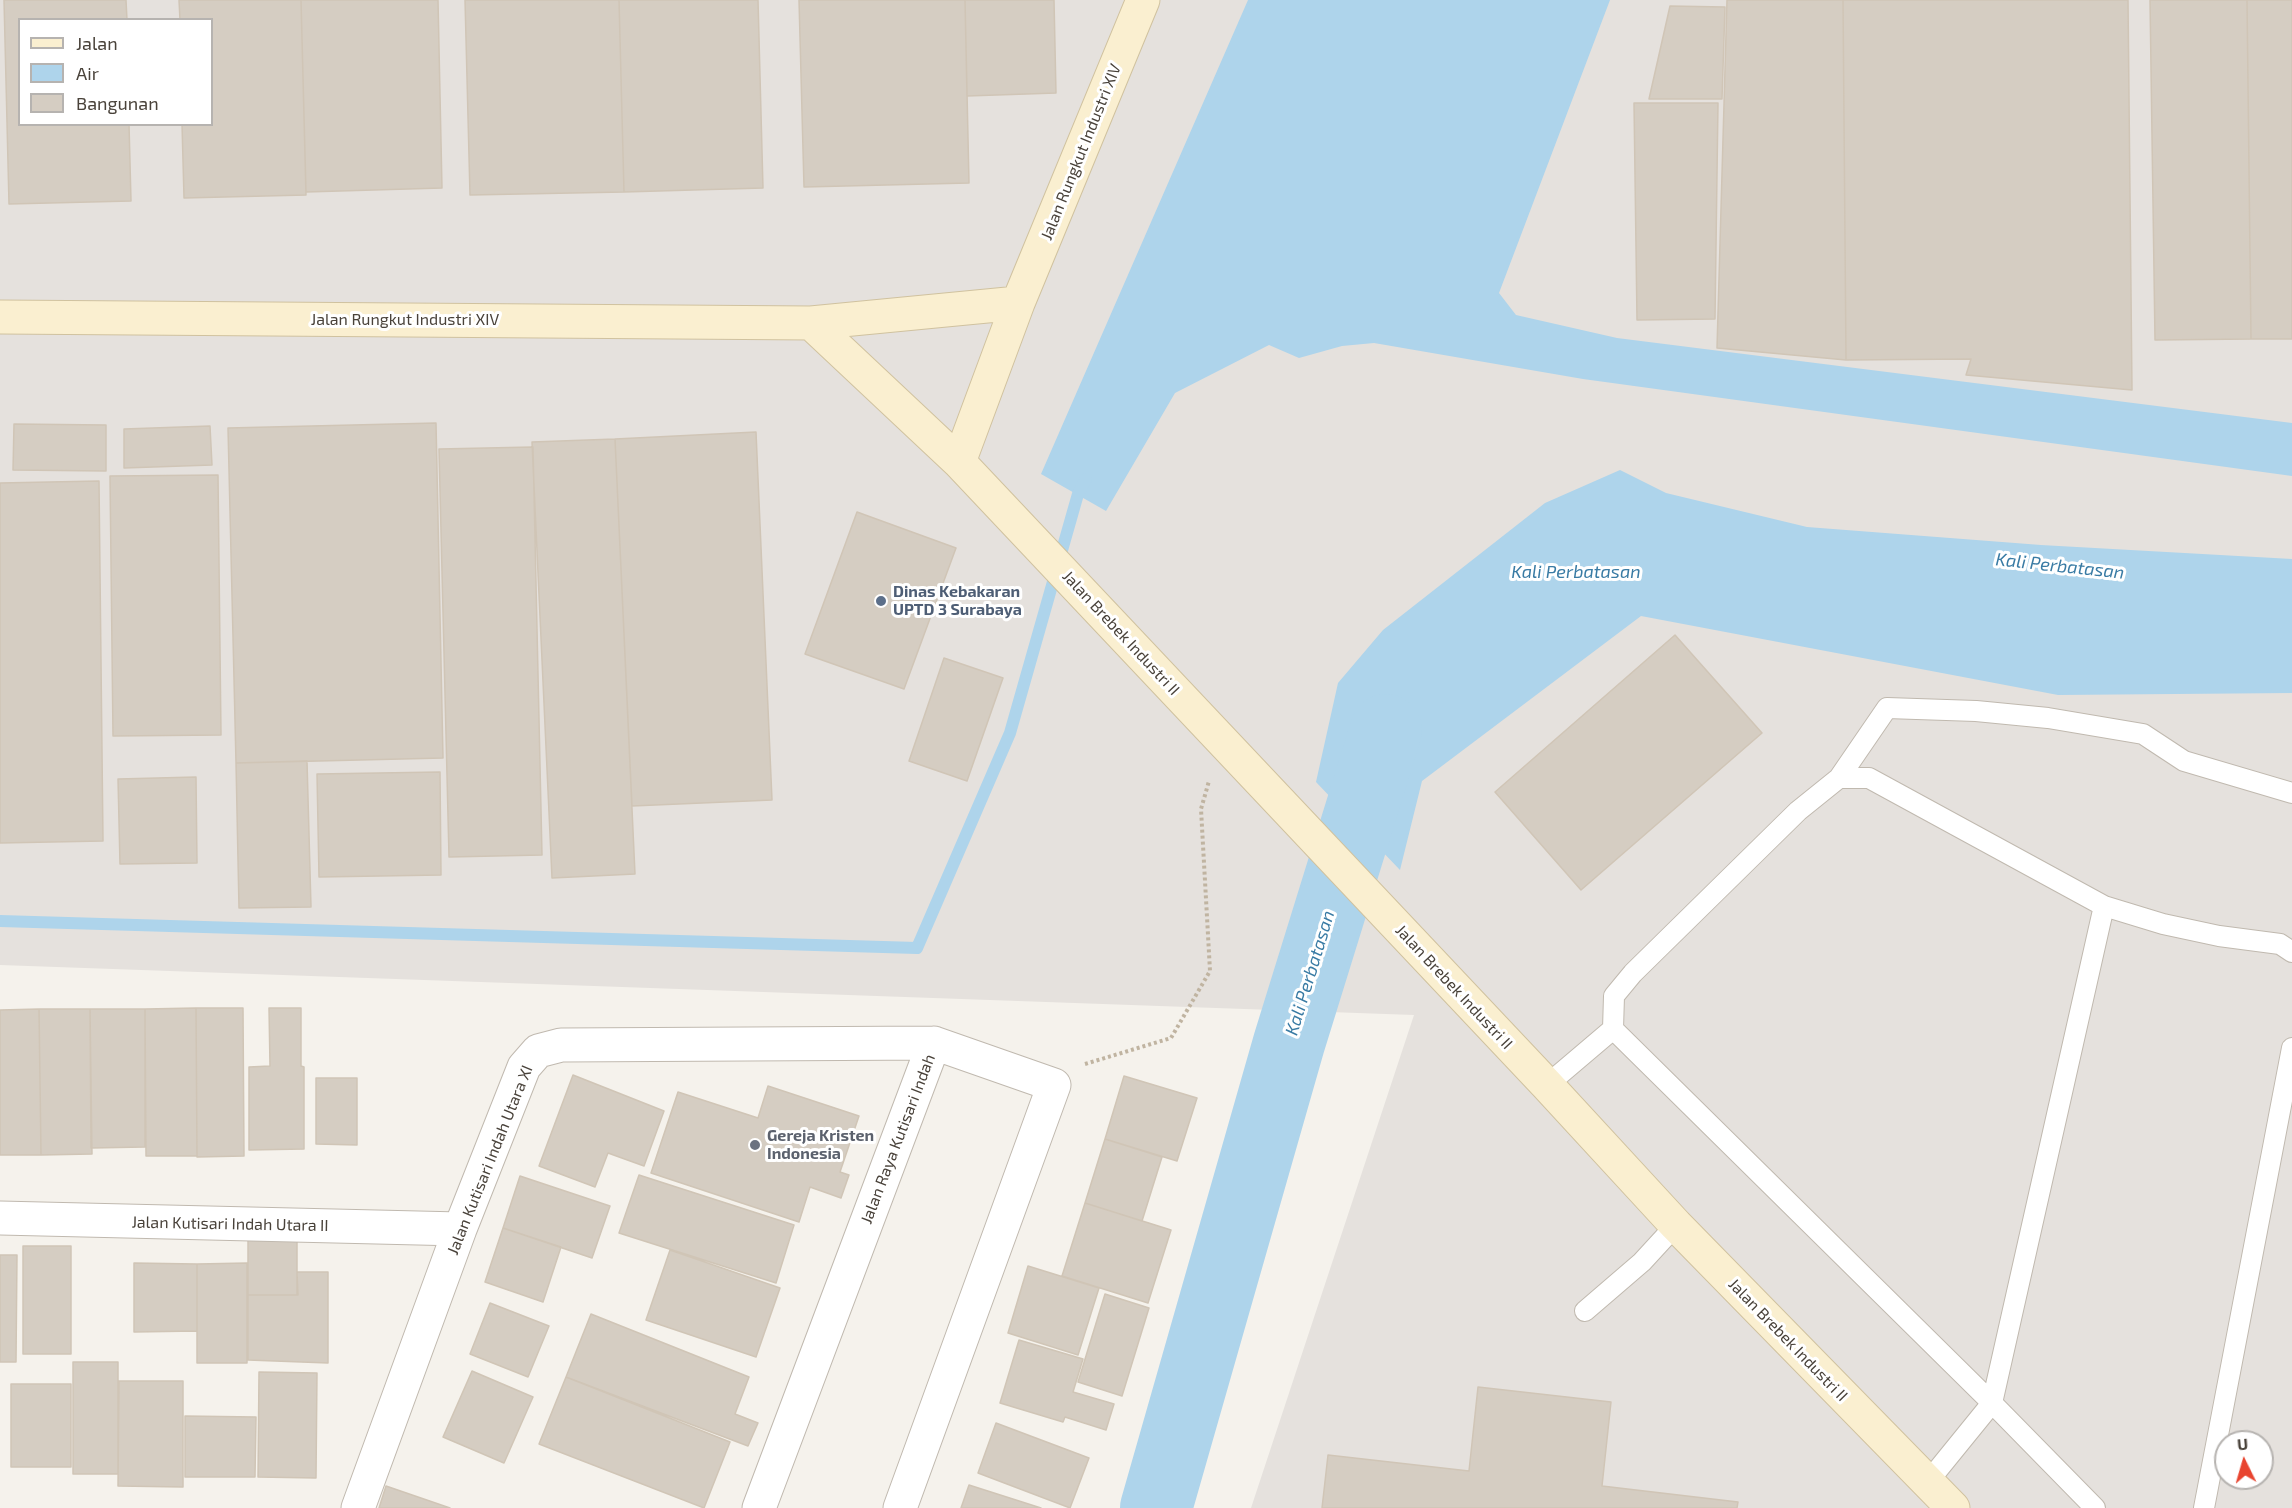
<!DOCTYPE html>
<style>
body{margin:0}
#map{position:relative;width:2292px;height:1508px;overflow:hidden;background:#f5f2ec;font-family:"Exo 2",sans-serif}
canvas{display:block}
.legend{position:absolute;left:18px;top:18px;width:195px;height:108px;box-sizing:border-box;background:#fff;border:2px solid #b6b3b0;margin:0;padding:8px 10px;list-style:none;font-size:18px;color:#49423a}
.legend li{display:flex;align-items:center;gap:12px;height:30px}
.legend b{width:30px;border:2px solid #b6b3b0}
.north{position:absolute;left:2214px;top:1430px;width:60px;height:60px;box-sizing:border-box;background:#fff;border:2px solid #b6b3b0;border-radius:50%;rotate:355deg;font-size:16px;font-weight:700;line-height:24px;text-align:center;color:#49423a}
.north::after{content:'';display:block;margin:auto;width:21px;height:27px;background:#e8442f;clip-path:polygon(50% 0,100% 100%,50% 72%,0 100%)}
</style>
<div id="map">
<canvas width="2292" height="1508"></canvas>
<ul class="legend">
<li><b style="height:8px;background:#faefd0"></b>Jalan</li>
<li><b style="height:16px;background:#aed4eb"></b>Air</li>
<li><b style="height:16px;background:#d5cdc2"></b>Bangunan</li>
</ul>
<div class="north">U</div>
</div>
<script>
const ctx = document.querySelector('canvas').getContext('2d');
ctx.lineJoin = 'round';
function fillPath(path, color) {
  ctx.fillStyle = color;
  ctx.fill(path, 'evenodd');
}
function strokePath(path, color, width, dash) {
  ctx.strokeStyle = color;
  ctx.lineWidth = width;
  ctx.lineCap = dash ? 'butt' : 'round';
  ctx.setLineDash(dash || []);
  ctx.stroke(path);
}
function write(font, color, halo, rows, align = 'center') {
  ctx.font = font + ' "Exo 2",sans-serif';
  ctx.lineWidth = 6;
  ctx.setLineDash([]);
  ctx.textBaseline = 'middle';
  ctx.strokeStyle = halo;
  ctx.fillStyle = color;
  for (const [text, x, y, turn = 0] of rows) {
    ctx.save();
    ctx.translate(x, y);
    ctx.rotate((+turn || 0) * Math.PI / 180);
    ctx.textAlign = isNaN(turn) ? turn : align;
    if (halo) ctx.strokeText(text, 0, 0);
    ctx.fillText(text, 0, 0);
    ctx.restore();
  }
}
const industrial = new Path2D(`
 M0 0H2292V1508H1251L1414 1015 0 965ZM20 20H212V124H20ZM2226 1442H2262V1478H2226Z`);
const water = new Path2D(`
 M1248 0H1610L1499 293 1516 315 1617 338 2292 423V476L1583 379 1374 343 1342 346 1299 358 1269 345 1175 393 1106 511 1041 474Z
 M1620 470 1666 493 1807 527 2041 545 2292 559V693L2058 695 1641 616 1422 781 1400 870 1316 782 1338 683 1383 630 1545 503Z`);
const stream = new Path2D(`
 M0 921 917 948 1010 733 1078 494 1086 479`);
const river = new Path2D(`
 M1156 1508 1289 1043 1386 730`);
const building = new Path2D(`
 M4 0H126L127 20H20V124H129L131 201 9 204Z
 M179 0H301L306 195 184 198 182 124H212V20H180Z
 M301 0H438L442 188 306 192Z
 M465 0H619L624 192 470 195Z
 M619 0H758L763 188 624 192Z
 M799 0H965L969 183 804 187Z
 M965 0H1054L1056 93 967 96Z
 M1727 0H1843L1846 360 1717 348Z
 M1843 0H2128L2132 390 1966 375 1971 359 1846 360Z
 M2150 0H2247L2251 339 2155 340Z
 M2247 0H2292V339H2251Z
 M1670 6 1725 7 1722 99H1649Z
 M1634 103H1718L1715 319 1637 320Z
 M436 423 443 758 236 763 228 428Z
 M14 424 106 425V471L13 470Z
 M210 426 212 465 124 468V429Z
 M756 432 772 800 632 806 615 439Z
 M615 439 635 874 552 878 532 442Z
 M533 447 542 855 449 857 439 449Z
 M218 475 221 735 113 736 110 476Z
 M99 481 103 841 0 843V483Z
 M857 512 956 548 904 689 805 654Z
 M1675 635 1762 733 1581 890 1495 792Z
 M944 658 1003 678 967 781 909 761Z
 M307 761 311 907 239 908 236 763Z
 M440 772 441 875 319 877 317 774Z
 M196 777 197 863 120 864 118 779Z
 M196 1008 197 1156H146L145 1009Z
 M196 1008H243L244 1156 197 1157Z
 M269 1008H301V1066L304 1067V1149L249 1150V1067L270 1066Z
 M39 1009H90L92 1154 41 1155Z
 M39 1009 41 1155H0V1010Z
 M90 1009H145V1147L91 1148Z
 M573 1075 664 1111 644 1166 608 1153 595 1187 539 1166Z
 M1124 1076 1197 1098 1177 1161 1105 1139Z
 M316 1078H357V1145L316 1144Z
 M768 1086 859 1116 840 1172 849 1175 841 1198 810 1187 799 1222 651 1173 678 1092 758 1118Z
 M1105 1139 1162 1157 1142 1221 1085 1203Z
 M639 1175 794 1225 776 1283 619 1233Z
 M520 1176 610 1206 592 1258 503 1228Z
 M1085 1203 1171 1230 1148 1303 1062 1276Z
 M503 1228 561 1247 543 1302 485 1282Z
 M248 1239H297V1295H248Z
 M23 1246H71V1354H23Z
 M670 1250 780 1288 756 1357 646 1320Z
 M0 1255H17L16 1362H0Z
 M134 1263 197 1264V1331L134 1332Z
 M247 1263V1363H197V1264Z
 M1028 1266 1099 1288 1078 1355 1008 1333Z
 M297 1272H328V1363L248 1360V1295H298Z
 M1105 1294 1149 1308 1122 1396 1078 1382Z
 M490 1303 549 1326 528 1377 470 1354Z
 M591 1314 749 1377 735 1414 758 1423 748 1446 566 1377Z
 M1019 1340 1083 1359 1073 1392 1114 1404 1106 1430 1065 1417 1063 1422 1000 1403Z
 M73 1362H118V1474H73Z
 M472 1371 533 1397 504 1463 443 1437Z
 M259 1372 317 1373 316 1478 258 1477Z
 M566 1377 730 1442 704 1508 539 1444Z
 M119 1381H183V1487L118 1486Z
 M11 1384H71V1467H11Z
 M1478 1387 1611 1402 1602 1486 1738 1502 1737 1508H1322L1328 1455 1469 1471Z
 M185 1416 256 1417 255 1477H185Z
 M996 1423 1089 1458 1070 1508 978 1473Z
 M969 1485 1041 1508H961Z
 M386 1486 450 1508H379Z`);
const path = new Path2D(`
 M1085 1064 1171 1038 1210 971 1201 809 1209 781`);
const lane = new Path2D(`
 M1839 778 1887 708 1976 711 2048 718 2143 734 2184 761 2292 793
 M2104 906 2163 924 2219 936 2280 944 2292 952
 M1613 1029 1614 996 1633 973 1798 811 1839 778H1869L2104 906 1992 1403 1927 1483
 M1547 1085 1613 1029 1992 1403 2095 1508
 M1585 1311 1642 1262 1676 1225
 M2204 1508 2292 1048`);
const street = new Path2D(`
 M0 1218 460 1229
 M358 1508 460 1229 524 1067 538 1051 561 1045 934 1043 1054 1085 900 1508
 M759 1508 934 1043`);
const secondary = new Path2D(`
 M0 317 811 323 1018 303
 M811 323 959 462 1547 1085 1676 1225 1953 1508
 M959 462 1018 303 1143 0`);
const markers = [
 [881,601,6,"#5c6f8a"],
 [755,1145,6,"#6b7280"]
];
const streetNames = [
 ["Jalan Rungkut Industri XIV",1081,152,-68],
 ["Jalan Rungkut Industri XIV",405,320],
 ["Jalan Brebek Industri II",1121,633,47],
 ["Jalan Brebek Industri II",1454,987,47],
 ["Jalan Raya Kutisari Indah",898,1139,-69],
 ["Jalan Kutisari Indah Utara XI",490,1160,-68],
 ["Jalan Kutisari Indah Utara II",230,1224,1],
 ["Jalan Brebek Industri II",1788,1340,46]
];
const serviceNames = [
 ["Dinas Kebakaran",893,592],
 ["UPTD 3 Surabaya",893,610]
];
const worshipNames = [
 ["Gereja Kristen",767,1136],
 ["Indonesia",767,1154]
];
const waterNames = [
 ["Kali Perbatasan",2060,566,6],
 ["Kali Perbatasan",1576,572],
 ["Kali Perbatasan",1310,973,-73]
];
fillPath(industrial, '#e5e1dd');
fillPath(water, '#aed4eb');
strokePath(stream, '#aed4eb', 12);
strokePath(river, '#aed4eb', 72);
fillPath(building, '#d5cdc2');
strokePath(building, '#d0c5b6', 1.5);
strokePath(lane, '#c0b9af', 22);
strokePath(street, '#c0b9af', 35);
strokePath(secondary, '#d0c29f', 35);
strokePath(path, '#c0b4a1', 4, [3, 3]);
strokePath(lane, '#fff', 20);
strokePath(street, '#fff', 33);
strokePath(secondary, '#faefd0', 33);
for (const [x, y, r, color] of markers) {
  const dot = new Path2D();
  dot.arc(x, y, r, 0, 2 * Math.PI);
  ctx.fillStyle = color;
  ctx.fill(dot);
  strokePath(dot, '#fff', 2);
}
write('16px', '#49423a', '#fff', streetNames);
write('bold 16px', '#4e5e75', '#fff', serviceNames, 'left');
write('bold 16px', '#5b616d', '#fff', worshipNames, 'left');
write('italic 18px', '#397ba4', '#fff', waterNames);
</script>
